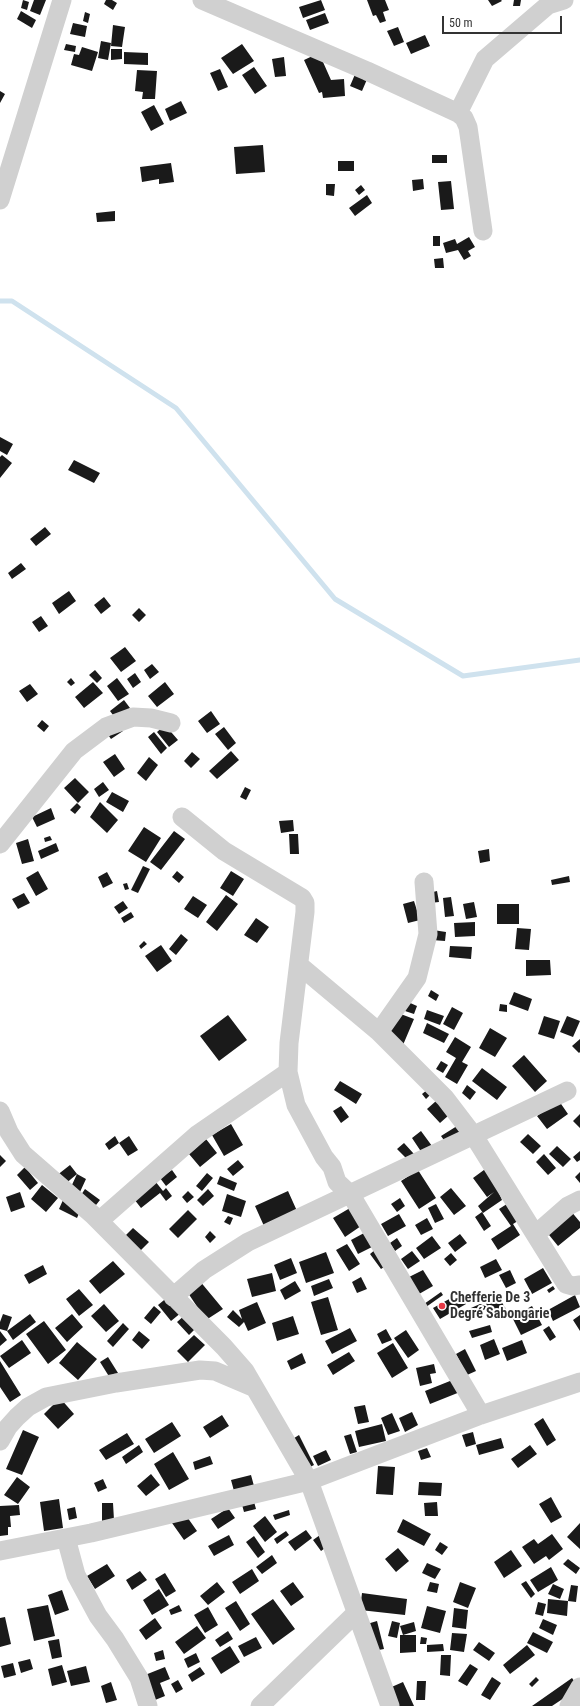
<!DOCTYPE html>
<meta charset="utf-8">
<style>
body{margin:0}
#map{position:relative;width:580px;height:1706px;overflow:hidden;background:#fff;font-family:"Roboto Condensed",sans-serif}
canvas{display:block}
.scale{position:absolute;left:442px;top:16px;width:120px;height:18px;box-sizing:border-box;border:2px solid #333;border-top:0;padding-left:5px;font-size:12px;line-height:14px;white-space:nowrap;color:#333;-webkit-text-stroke:3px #fff;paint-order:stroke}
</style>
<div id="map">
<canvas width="580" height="1706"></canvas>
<div class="scale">50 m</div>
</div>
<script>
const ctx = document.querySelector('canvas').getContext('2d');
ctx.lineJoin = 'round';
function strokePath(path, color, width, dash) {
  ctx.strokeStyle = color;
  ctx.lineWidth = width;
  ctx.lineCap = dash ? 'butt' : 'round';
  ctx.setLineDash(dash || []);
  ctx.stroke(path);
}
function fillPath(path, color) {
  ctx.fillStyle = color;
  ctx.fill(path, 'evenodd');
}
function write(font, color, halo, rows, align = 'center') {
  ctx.font = font + ' "Roboto Condensed",sans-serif';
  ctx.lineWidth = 4;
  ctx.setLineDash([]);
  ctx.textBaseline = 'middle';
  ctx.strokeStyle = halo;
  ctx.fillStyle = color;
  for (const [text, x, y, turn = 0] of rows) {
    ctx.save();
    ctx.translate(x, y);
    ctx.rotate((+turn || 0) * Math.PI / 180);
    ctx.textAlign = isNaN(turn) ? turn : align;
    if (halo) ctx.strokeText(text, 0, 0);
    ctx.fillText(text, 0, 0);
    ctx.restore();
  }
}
const stream = new Path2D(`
 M0 301H12L176 408 335 599 463 676 580 660`);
const building = new Path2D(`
 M23 0 29 2 27 10 21 8Z
 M34 0H46L40 15 30 11Z
 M106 0H112L117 3 113 10 104 4Z
 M321 0 325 10 303 18 299 7Z
 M367 0H385L389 10 383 12 386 21 380 23 376 15 373 16Z
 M488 0H501L502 1 492 6Z
 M514 0H521L520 6H513Z
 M21 11 36 20 32 28 17 19Z
 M85 12 90 14 88 23 83 21Z
 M325 13 329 23 310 30 306 20Z
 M73 23 87 26 85 37 70 34Z
 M113 25 125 27 122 47 111 46Z
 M398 27 404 42 394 46 387 31Z
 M425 35 430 46 411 54 406 43Z
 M101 41 111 43 108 60 98 58Z
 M66 44 76 46 75 52 64 50Z
 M242 44 254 61 233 74 221 58Z
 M82 47 98 52 92 71 71 65 74 54 79 55Z
 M111 49H122V59L111 60Z
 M124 52 148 53V65L124 64Z
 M319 53 331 80 344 79 345 96 323 98 322 92 319 93 304 60Z
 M284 57 286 76 275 77 272 59Z
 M254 67 267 86 255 94 242 75Z
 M220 69 228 87 218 91 210 73Z
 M137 70 157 71 155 99H142L143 92 135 91Z
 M356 72 368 77 362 91 350 86Z
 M0 91 5 94 0 103Z
 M181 101 187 113 170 121 165 109Z
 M154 105 164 124 151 131 141 112Z
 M263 145 265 172 236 174 234 147Z
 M432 155H447V163H432Z
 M338 161H354V171H338Z
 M171 163 174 182 159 184V179L142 182 140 167Z
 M423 179 424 189 413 191 412 180Z
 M451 181 454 209 441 210 438 182Z
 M326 184H335L334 196 326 195Z
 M361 185 365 190 359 195 355 190Z
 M367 195 372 203 355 216 349 208Z
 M115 211V221L97 222 96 213Z
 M433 236H440V246H433Z
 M469 237 475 247 468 251 471 256 464 260 458 250 446 253 443 243 455 239 457 244Z
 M443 258 444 268H435L434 259Z
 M0 437 13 444 7 455 0 451Z
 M2 455 12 463 0 478V457Z
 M74 460 100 473 94 483 68 470Z
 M45 527 51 534 36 546 30 539Z
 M21 563 26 569 12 579 8 573Z
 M69 591 76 601 59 614 52 603Z
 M104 597 111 606 101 614 94 605Z
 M139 608 146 615 139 622 132 615Z
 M41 616 48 626 39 632 32 622Z
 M125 647 136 661 121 672 110 658Z
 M152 664 159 672 150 679 144 670Z
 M95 670 102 678 97 683 89 675Z
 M135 673 141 682 133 688 127 679Z
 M71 678 75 683 71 686 67 682Z
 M117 678 129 694 118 701 107 686Z
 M93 682 103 693 84 708 75 697Z
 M165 682 174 694 157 707 148 696Z
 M30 684 38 694 27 702 19 691Z
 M124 700 130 708 116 719 110 711Z
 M211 711 220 724 207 733 198 721Z
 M42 720 49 726 44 732 37 726Z
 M165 725 178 740 169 747 157 732Z
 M224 727 236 743 228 750 215 734Z
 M123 731 111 739 106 732Z
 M154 732 167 748 161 754 148 737Z
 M231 751 239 760 217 779 209 771Z
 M192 752 200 759 191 768 184 761Z
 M115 754 125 769 114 777 103 762Z
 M149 757 158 765 146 781 137 773Z
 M75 778 89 792 78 803 64 788Z
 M103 782 109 790 99 797 94 789Z
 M245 787 251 790 246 800 240 797Z
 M112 792 129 801 123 812 106 802Z
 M100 802 118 820 107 833 90 817Z
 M77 803 81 807 75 814 70 810Z
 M51 808 55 819 37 827 32 817Z
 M293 820 294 831 281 833 279 821Z
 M144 827 161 838 146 862 128 851Z
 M174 831 185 839 161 870 150 862Z
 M289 834H298L299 854H290Z
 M50 836 52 840 45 842 44 838Z
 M28 839 34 861 22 864 16 843Z
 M56 843 59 851 41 859 38 851Z
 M489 849 490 861 480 863 478 851Z
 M143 866 150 869 138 893 131 890Z
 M38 871 48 889 36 896 26 878Z
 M177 871 184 877 179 883 172 877Z
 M231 871 244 879 233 896 220 888Z
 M107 872 113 883 103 888 98 877Z
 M569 876 570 882 552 885 551 880Z
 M127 883 129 889 125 890 123 884Z
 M437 891 439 902 430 903 429 893Z
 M24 893 30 903 18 909 12 899Z
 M226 895 238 904 217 931 206 922Z
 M193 896 207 905 198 918 184 909Z
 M451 897 454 916 445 917 443 898Z
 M123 901 128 908 119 914 114 907Z
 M414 901 420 920 408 923 403 904Z
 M474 902 477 917 466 919 463 904Z
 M497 904H519V924H497Z
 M131 912 134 917 124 923 121 918Z
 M256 918 269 927 257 943 244 935Z
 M475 922V936L455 937 454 923Z
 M517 928 531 929 529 950 515 949Z
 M433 930 446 932 445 941 432 940Z
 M181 934 188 940 176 955 169 949Z
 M144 941 147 944 141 949 139 946Z
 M161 945 172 961 157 972 145 956Z
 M450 946 472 947 471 959 449 957Z
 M526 960H550L551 975 526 976Z
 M431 990 439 995 436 1001 428 996Z
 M514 992 532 999 528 1011 509 1004Z
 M408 1002 417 1006 414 1014 405 1011Z
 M500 1004 507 1005V1012L499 1011Z
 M452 1007 463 1013 454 1030 443 1024Z
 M427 1010 444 1016 440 1025 424 1019Z
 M398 1013 414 1019 403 1045 387 1039Z
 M228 1015 247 1040 219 1061 200 1036Z
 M544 1016 560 1021 554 1039 538 1034Z
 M567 1016 580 1021 573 1037 560 1032Z
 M427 1023 449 1034 444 1043 423 1033Z
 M490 1028 507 1038 495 1057 479 1048Z
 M455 1037 471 1047 462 1062 468 1065 457 1084 445 1077 456 1058 446 1052Z
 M580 1039V1052L579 1053 572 1046Z
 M524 1055 547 1081 535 1092 512 1066Z
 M441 1061 448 1065 443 1073 436 1069Z
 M482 1068 507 1087 497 1100 472 1081Z
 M340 1081 362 1094 356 1104 334 1090Z
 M467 1085 476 1092 470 1100 462 1093Z
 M427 1090 431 1094 426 1099 422 1094Z
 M436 1101 449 1115 440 1123 427 1109Z
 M559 1101 568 1114 547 1129 537 1116Z
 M341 1106 349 1117 341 1123 333 1111Z
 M580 1114V1128L573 1121Z
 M231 1124 243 1145 224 1156 212 1135Z
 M457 1126 461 1132 446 1143 441 1136Z
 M421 1131 432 1146 422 1153 412 1138Z
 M528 1134 541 1146 533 1154 520 1142Z
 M115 1136 119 1143 109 1150 105 1144Z
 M129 1136 138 1150 128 1156 119 1143Z
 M206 1139 217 1153 200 1167 189 1154Z
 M404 1143 414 1154 408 1160 397 1149Z
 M557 1146 571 1159 563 1167 549 1154Z
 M580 1151V1160L577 1162 573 1157Z
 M544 1154 556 1168 548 1175 536 1162Z
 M0 1155 6 1161 0 1167Z
 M238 1160 244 1167 233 1176 227 1169Z
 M70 1165 77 1174 86 1179 80 1192 71 1187 77 1174 64 1185 56 1176Z
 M25 1167 38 1183 30 1190 17 1175Z
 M488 1167 502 1200 483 1213 478 1206 494 1192 487 1197 473 1178Z
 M172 1170 177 1177 166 1186 160 1178Z
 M418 1170 436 1198 419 1209 401 1181Z
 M580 1172V1183L575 1177Z
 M207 1173 213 1178 202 1191 196 1186Z
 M220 1176 237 1183 234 1191 217 1184Z
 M155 1181 163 1191 166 1188 172 1196 166 1201 160 1193 141 1208 134 1199Z
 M42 1185 58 1198 46 1212 31 1199Z
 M451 1188 466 1206 454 1215 440 1197Z
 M85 1189 100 1200 96 1205 81 1195Z
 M208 1189 214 1196 203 1206 197 1200Z
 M188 1191 194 1197 187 1203 182 1197Z
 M288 1191 297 1211 264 1226 255 1206Z
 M20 1192 25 1207 11 1212 6 1197Z
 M227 1194 246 1201 241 1217 222 1211Z
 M400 1198 405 1206 397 1212 391 1204Z
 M63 1200 81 1209 77 1218 59 1209Z
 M510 1202 521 1219 513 1224 520 1235 498 1250 491 1239 511 1226 499 1209Z
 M436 1204 444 1219 435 1223 428 1208Z
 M350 1208 361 1226 345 1237 333 1218Z
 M188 1210 197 1219 178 1238 169 1229Z
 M570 1210 580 1222V1228L558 1246 545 1230Z
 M482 1212 491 1226 484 1231 475 1217Z
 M399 1214 406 1226 388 1236 381 1224Z
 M228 1216 233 1218 230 1225 224 1222Z
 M427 1218 433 1229 421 1235 415 1225Z
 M133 1228 149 1242 140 1251 125 1236Z
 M210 1231 216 1237 210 1243 205 1237Z
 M366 1232 374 1246 358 1254 351 1240Z
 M460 1234 467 1243 455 1252 448 1243Z
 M432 1236 441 1248 424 1259 416 1248Z
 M397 1238 402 1246 395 1251 390 1243Z
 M347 1244 360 1264 349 1271 336 1250Z
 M376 1249 387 1265 381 1269 370 1254Z
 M412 1251 420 1261 408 1269 401 1259Z
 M326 1252 334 1273 306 1283 299 1262Z
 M451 1253 457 1260 450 1266 444 1259Z
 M291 1258 297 1273 280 1280 274 1265Z
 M496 1259 502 1270 485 1278 480 1267Z
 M113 1261 125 1274 100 1294 89 1281Z
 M43 1265 47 1274 29 1284 24 1275Z
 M543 1268 552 1283 532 1294 524 1279Z
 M423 1270 433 1286 419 1294 409 1277Z
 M510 1270 516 1283 506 1288 499 1275Z
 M272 1273 276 1291 252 1297 247 1279Z
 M361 1277 367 1289 357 1293 352 1282Z
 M329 1279 333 1288 314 1296 311 1286Z
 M199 1280 223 1309 206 1320 186 1290Z
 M295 1281 301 1291 285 1300 280 1290Z
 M553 1286 555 1289 549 1293 547 1290Z
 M79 1289 93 1305 79 1316 66 1299Z
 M494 1290 506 1309 494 1316 488 1307 467 1322 462 1312 480 1304 488 1307 482 1297Z
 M441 1292 443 1295 426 1307 424 1304Z
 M460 1293 466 1304 440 1319 433 1308Z
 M575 1295 580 1307 553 1321 548 1310Z
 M169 1296 182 1312 171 1321 158 1305Z
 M328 1297 338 1330 321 1335 311 1302Z
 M257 1302 266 1323 248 1331 244 1322 239 1327 227 1317 233 1310 242 1319 239 1310Z
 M104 1304 119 1321 106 1332 91 1316Z
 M154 1306 161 1312 151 1324 144 1318Z
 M532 1306 542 1325 521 1335 512 1317Z
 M3 1314 12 1317 7 1331 0 1329V1322Z
 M30 1314 36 1322 13 1340 7 1331Z
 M72 1314 83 1327 67 1342 55 1328Z
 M185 1315 196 1328 189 1335 177 1322Z
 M580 1315V1331L573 1320Z
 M293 1316 299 1334 277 1341 272 1323Z
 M44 1321 66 1350 48 1364 26 1334Z
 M123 1323 129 1329 113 1347 107 1341Z
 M490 1325 492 1332 472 1338 469 1331Z
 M549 1326 556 1337 550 1341 543 1330Z
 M350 1328 357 1341 332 1354 325 1341Z
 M386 1329 392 1340 382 1344 377 1334Z
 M406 1330 419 1350 408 1358 394 1338Z
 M0 1331 7 1340 0 1346Z
 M139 1331 150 1340 142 1349 132 1340Z
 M194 1335 205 1345 188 1362 177 1351Z
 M494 1339 500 1354 485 1360 480 1345Z
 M22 1340 31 1353 9 1368 0 1356Z
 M522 1340 527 1353 507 1361 502 1348Z
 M77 1342 97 1359 78 1380 59 1363Z
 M393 1343 408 1368 392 1378 377 1353Z
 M465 1349 476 1371 467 1375 456 1354Z
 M349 1352 355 1361 333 1375 327 1365Z
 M302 1353 306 1363 291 1370 287 1361Z
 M108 1357 118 1373 110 1378 100 1362Z
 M0 1361 21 1395 10 1402 0 1387Z
 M434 1364 436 1373 430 1374 432 1383 420 1386 416 1368Z
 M455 1379 460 1392 430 1404 425 1391Z
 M60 1398 74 1414 58 1429 44 1414Z
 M365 1405 369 1422 358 1424 354 1407Z
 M412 1412 418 1425 405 1432 399 1418Z
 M392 1413 400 1431 388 1435 381 1418Z
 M222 1415 229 1426 210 1438 203 1427Z
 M543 1418 556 1440 547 1446 534 1424Z
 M172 1422 181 1436 154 1453 145 1439Z
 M382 1424 386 1441 359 1447 355 1431Z
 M23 1430 39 1437 22 1475 6 1469Z
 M473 1432 476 1444 466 1447 462 1435Z
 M127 1433 134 1444 106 1460 99 1450Z
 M351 1434 357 1452 350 1454 344 1436Z
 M299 1435 314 1465 306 1469 291 1440Z
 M501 1438 504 1448 479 1455 476 1445Z
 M139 1445 143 1452 126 1464 122 1457Z
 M530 1445 537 1454 518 1468 511 1459Z
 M427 1448 431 1457 421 1460 418 1451Z
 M326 1450 331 1460 318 1466 313 1456Z
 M173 1452 189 1479 169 1490 154 1464Z
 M210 1456 213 1464 195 1470 193 1462Z
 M378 1466 395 1467 393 1495 376 1494Z
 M151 1474 160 1485 146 1496 137 1486Z
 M251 1475 254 1486 234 1491 231 1480Z
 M17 1477 30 1487 18 1504 4 1495Z
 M103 1479 107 1488 98 1492 94 1483Z
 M419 1482 442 1483 441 1496 418 1495Z
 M551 1497 562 1517 551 1523 539 1504Z
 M253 1498 256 1509 244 1512 241 1501Z
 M59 1499 63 1528 44 1531 40 1502Z
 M437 1502 438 1516H425L424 1503Z
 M102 1503H113L114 1520 102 1521Z
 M19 1505 20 1515 10 1516 11 1527H8V1535L0 1536V1506Z
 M75 1507 77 1518 69 1520 67 1509Z
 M228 1508 235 1518 218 1529 211 1519Z
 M289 1510 290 1515 275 1520 273 1515Z
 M185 1514 197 1531 184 1540 172 1523Z
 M265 1516 277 1532 265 1542 253 1526Z
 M403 1519 431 1534 424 1546 397 1532Z
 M580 1523V1549L567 1537Z
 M306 1530 312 1538 295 1551 288 1542Z
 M286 1531 289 1535 277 1544 274 1539Z
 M552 1534 563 1549 549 1560 546 1556 534 1564 522 1547 534 1539 538 1544Z
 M229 1535 234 1545 214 1556 208 1546Z
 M320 1535 328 1546 321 1551 313 1540Z
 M254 1536 265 1552 258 1558 246 1542Z
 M440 1542 448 1547 442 1555 435 1550Z
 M398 1548 409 1561 396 1572 385 1559Z
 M511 1550 522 1566 504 1578 494 1562Z
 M272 1555 277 1563 262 1574 256 1567Z
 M568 1559 580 1568 576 1574 563 1564Z
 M427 1563 441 1569 435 1579 422 1573Z
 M107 1564 115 1576 95 1589 87 1576Z
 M551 1567 558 1580 538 1592 530 1580Z
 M252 1569 259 1581 240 1594 232 1582Z
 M140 1571 147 1580 132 1590 126 1580Z
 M165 1573 176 1591 166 1597 155 1579Z
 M526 1581 535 1594 531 1598 521 1584Z
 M217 1582 225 1592 208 1605 200 1596Z
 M293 1582 304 1597 291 1606 280 1591Z
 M430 1582 439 1584 437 1593 427 1591Z
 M460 1582 476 1588 468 1608 453 1602Z
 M553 1584 564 1589 560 1599 548 1594Z
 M571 1585 578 1586 576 1602 568 1601Z
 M159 1589 169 1605 152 1615 143 1600Z
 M62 1590 69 1610 55 1615 48 1595Z
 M362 1593 407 1599 405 1615 360 1610Z
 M273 1599 295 1629 273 1645 251 1614Z
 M548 1599 568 1601 567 1616 547 1613Z
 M236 1601 250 1624 240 1631 225 1608Z
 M538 1602 546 1604 543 1616 535 1614Z
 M48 1605 55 1636 34 1641 27 1609Z
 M179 1605 182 1611 171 1615 169 1610Z
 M427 1606 446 1611 440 1633 421 1628Z
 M208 1607 218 1625 205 1633 194 1615Z
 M454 1608 468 1610 466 1629 452 1627Z
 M5 1617 11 1644 0 1647V1618Z
 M155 1618 162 1628 146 1640 139 1630Z
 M543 1619 557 1625 553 1635 539 1628Z
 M377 1621 384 1649 373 1651 367 1624Z
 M392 1621 400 1623 397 1638 388 1636Z
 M414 1622 416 1631 403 1635 400 1626Z
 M197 1626 206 1638 184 1654 175 1642Z
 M228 1631 233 1639 220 1647 215 1640Z
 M533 1632 553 1642 547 1653 527 1643Z
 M452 1633 467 1634 464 1652 450 1650Z
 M400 1635H416V1652L400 1653Z
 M256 1637 262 1648 244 1657 238 1646Z
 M421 1637 427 1638 426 1644H420Z
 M59 1639 62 1657 52 1659 48 1641Z
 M479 1642 495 1653 489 1661 473 1650Z
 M443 1644 444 1651 427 1652V1645Z
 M527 1645 535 1655 510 1674 503 1665Z
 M230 1646 240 1662 221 1674 211 1658Z
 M163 1650 165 1659 156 1661 154 1653Z
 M196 1653 200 1662 188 1668 184 1659Z
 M441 1655H451L450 1676 440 1675Z
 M30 1659 33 1669 21 1673 18 1662Z
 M13 1663 16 1675 4 1678 1 1666Z
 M470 1664 478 1669 467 1686 458 1681Z
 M62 1665 67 1682 52 1686 48 1669Z
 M86 1666 90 1682 71 1686 67 1671Z
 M165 1667 170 1679 160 1683 165 1696 155 1700 145 1675Z
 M200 1667 205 1674 192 1682 188 1675Z
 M492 1677 501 1683 490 1700 481 1695Z
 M536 1677 539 1680 532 1687 529 1684Z
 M572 1678 579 1688 552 1706H532Z
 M178 1680 183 1689 176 1693 171 1684Z
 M417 1681H426L425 1700H416Z
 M111 1682 117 1700 106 1703 101 1686Z
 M403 1682 414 1706H395L387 1689Z`);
const street = new Path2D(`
 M202 0 367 71 458 113 464 118 468 127 483 231
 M458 113 485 59 548 5 564 0
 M0 200 62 0
 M182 817 224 851 302 898 305 903V912L289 1043 288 1072 296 1105 324 1157 332 1167 337 1182 351 1195 481 1415
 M0 844 74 751 106 727 133 717 151 718 171 723
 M299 965 379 1032 445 1098 474 1136 566 1284 573 1286 580 1285
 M379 1032 417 978 428 934 424 882
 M0 1111 9 1132 23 1154 93 1215 224 1347 245 1371 309 1481 390 1706
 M99 1221 198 1134 288 1072
 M536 1234 568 1206 580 1200
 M173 1297 204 1270 248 1242 567 1091
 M0 1441 8 1427 17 1417 28 1407 46 1397 116 1383 200 1370 215 1371 255 1388
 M66 1538 76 1575 98 1616 115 1639 139 1678 148 1706
 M0 1551 91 1533 309 1481 481 1415 580 1382
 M260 1706 356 1613
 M569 1706 580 1687`);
const markers = [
 [442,1306,4,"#e63946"]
];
const poiNames = [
 ["Chefferie De 3",450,1298],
 ["Degré Sabongarie",450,1314]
];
strokePath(stream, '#cfe2ee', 5);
fillPath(building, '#1a1a1a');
strokePath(street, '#d0d0d0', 19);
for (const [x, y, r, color] of markers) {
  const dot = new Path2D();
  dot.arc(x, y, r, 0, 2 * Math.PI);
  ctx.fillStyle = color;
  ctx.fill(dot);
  strokePath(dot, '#fff', 1.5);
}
write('bold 14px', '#333', '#fff', poiNames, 'left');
</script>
